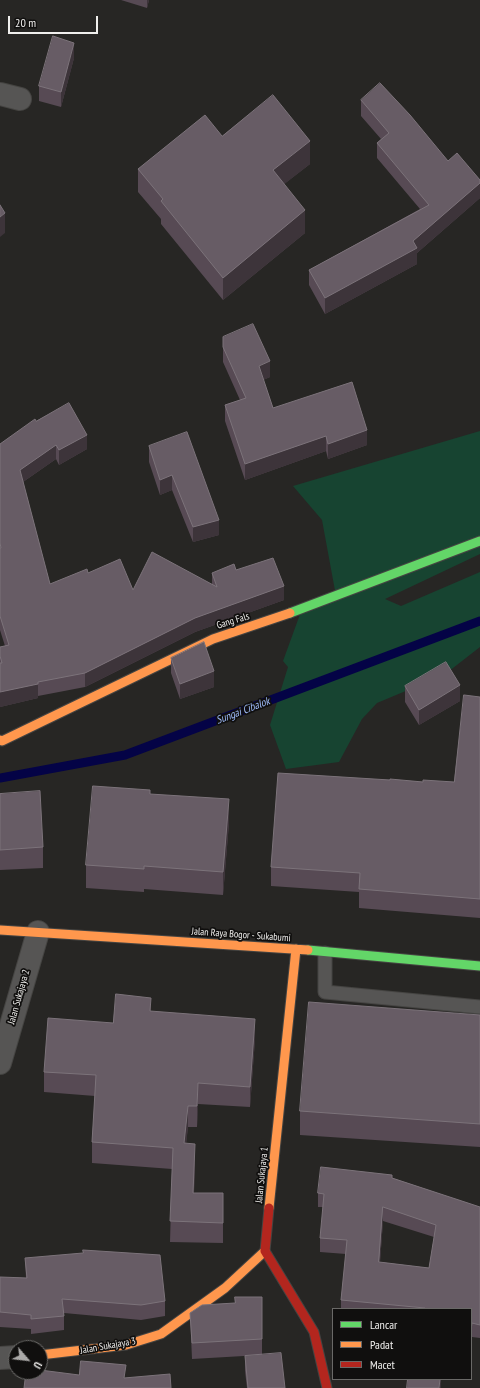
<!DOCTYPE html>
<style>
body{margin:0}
#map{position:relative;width:480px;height:1388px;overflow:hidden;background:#272624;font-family:"PT Sans Narrow",sans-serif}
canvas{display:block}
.legend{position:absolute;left:332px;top:1308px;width:140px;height:72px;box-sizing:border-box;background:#100f0e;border:1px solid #6a6967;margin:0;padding:5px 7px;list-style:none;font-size:12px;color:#f0efed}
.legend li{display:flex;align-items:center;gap:8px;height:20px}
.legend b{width:20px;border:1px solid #6a6967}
.north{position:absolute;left:8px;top:1340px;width:40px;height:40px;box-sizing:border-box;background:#100f0e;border:1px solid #6a6967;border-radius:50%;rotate:118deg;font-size:11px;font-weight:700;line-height:16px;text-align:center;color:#f0efed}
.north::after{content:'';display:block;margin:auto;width:14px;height:18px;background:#aaa9a7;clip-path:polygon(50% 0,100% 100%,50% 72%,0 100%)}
.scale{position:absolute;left:8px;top:16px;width:90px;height:18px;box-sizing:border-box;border:2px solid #f0efed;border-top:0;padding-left:5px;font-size:12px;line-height:14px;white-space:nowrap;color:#f0efed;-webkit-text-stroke:3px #100f0e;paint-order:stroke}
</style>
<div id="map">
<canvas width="480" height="1388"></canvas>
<ul class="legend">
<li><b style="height:5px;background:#63d668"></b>Lancar</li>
<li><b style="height:5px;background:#ff974d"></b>Padat</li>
<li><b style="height:5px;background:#b3261e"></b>Macet</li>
</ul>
<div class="north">U</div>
<div class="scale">20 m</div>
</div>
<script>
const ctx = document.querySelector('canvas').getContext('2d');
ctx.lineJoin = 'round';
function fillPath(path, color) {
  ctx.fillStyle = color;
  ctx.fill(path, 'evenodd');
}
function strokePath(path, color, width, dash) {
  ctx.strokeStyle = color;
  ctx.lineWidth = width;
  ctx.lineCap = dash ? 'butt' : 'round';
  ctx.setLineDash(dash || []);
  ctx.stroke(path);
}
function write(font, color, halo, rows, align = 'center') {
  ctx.font = font + ' "PT Sans Narrow",sans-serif';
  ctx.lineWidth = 3.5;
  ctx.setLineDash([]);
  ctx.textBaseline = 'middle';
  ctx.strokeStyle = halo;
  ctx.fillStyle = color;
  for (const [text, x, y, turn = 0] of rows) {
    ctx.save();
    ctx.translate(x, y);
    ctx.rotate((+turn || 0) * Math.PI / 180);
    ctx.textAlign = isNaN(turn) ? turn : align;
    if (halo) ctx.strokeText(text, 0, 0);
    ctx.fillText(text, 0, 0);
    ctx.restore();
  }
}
const green = new Path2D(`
 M480 431V554L385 599 401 606 480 572V647L444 675 377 703 362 719 339 762 286 769 270 725 288 667 283 661 303 606 336 596 322 520 293 486Z`);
const stream = new Path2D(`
 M0 778 125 755 480 621`);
const lane = new Path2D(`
 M325 953V992L480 1007`);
const street = new Path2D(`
 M0 94 20 99
 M0 1063 38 932
 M0 1358 16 1357`);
const fast = new Path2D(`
 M290 613 480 541
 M308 950 480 966`);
const slow = new Path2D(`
 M0 740 2 741 213 639 290 613
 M0 930 308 950
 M269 1208 296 949
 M40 1355 126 1345 161 1334 225 1288 265 1251`);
const jam = new Path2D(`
 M269 1208 265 1251 314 1332 327 1388`);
const wall = new Path2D(`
 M121 0H149L147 8Z
 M74 58 61 107 39 101V86Z
 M361 100 448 161 480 180V198L417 253V264L325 314 309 285V270L420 209 377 158V143L381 139 361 116Z
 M222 136 310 164 284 184 305 233 223 300 161 224V219L138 192V169Z
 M223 337 270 377 263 380 273 408 367 445 328 459 326 451 245 480 225 421V405L240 400 223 362Z
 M36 421 87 449 59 465 56 459 23 482 50 584 88 573 133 590 212 584V573L236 570 284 600 195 632 85 687 38 696V698L0 707V647L5 646 0 630V444Z
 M187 432 219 535 193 542 172 490 160 495 149 462V446Z
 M171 658 214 687 180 699 171 673Z
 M405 686 460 701 419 725 405 702Z
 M480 697V918L359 908V892L271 886V867L390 780 423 782H454Z
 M0 794 43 847V868L0 870Z
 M229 823 223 895 144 889V892L86 888V865Z
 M151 1011 255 1039 250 1107 198 1104 197 1127H188L186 1143 195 1165 194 1193 223 1214V1243L170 1242 172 1169 92 1163V1142L95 1096 44 1092V1072L113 1023Z
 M480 1015V1147L300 1135V1111Z
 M392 1178 480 1207V1338L472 1337 471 1344V1309H341V1300L346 1254 320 1252V1238L323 1207H318V1193ZM383 1221 434 1237 429 1268 380 1262Z
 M25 1258 165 1301V1316L141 1320 64 1313V1330L31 1334V1329L0 1327V1277L26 1278Z
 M262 1297V1355L285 1388H247L245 1371V1356L261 1355 192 1359 190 1313Z`);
const shadedWall = new Path2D(`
 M147 0H149L147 8Z
 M74 43V58L61 107V92Z
 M310 141V164L273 193V170Z
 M480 183V198L417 253V264L325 314V298L413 241Z
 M305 210V233L223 300V278Z
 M5 213V233L0 237V217Z
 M270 361V377L259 382V366Z
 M367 430V445L328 459V444Z
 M87 435V449L59 465V450Z
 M326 436V451L245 480V464Z
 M56 445V459L20 484V470Z
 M172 475V490L160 495V480Z
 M219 520V535L193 542V527Z
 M284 586V600L195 632 85 687V673L195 618Z
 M214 671V687L180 699V684Z
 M38 684V698L0 707V692Z
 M460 685V701L419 725V710Z
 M229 799V823L223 895V872Z
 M151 998V1018L150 1011Z
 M255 1019V1039L250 1107V1087Z
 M198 1083V1104L197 1127V1106Z
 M188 1106V1127L184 1164V1143Z
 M195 1144V1165L193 1213V1193Z
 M383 1207V1221L379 1276V1262Z
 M472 1323V1337L471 1344V1330Z
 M440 1379H441V1388H439Z`);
const building = new Path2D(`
 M53 36 74 43 61 92 39 86Z
 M380 83 410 115 448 161 457 153 480 180V183L413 241 417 248 325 298 309 270 429 205 377 143 389 133 361 100Z
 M273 95 310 141 273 170 305 210 223 278 161 201 163 199 138 169 205 115 222 136Z
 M0 205 5 213 0 217Z
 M253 324 270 361 259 366 273 408 352 382 367 430 328 444 326 436 245 464 225 405 246 398 223 347V337Z
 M69 403 87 435 59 450 56 445 20 470 50 584 87 569 88 573 120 559 133 590 152 552 217 587 212 573 234 564 236 570 273 558 284 586 195 618 85 673 38 682V684L0 692V663H2L0 656V647L9 645 0 616V548H1L0 543V444L35 419 36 421Z
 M187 432 219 520 193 527 172 475 160 480 149 446Z
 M204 642 214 671 180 684 171 658Z
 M446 662 460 685 419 710 405 686Z
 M464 695 480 697V899L359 889 360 873 271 867 278 773 390 780V779L423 782V780L454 782Z
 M93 786 150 790V794L229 799 223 872 144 866V869L86 865Z
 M40 791 43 847 0 850V794Z
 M116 994 151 998 150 1011 255 1019 250 1087 198 1083 197 1106H188L184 1143 195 1144 193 1193H223V1223L170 1221 173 1148 92 1142 96 1075 44 1072 48 1018 113 1023Z
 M309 1002 480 1015V1124L300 1111Z
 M321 1167 392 1175V1178L480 1207V1325L472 1323 471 1330V1309H425V1308L341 1300 347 1240 320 1238 324 1194 318 1193ZM383 1207 436 1225 429 1268 379 1262Z
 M83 1250 160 1255 165 1301 141 1305 62 1299 64 1316 31 1319V1315L0 1312V1277L27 1278 25 1258 83 1253Z
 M235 1297H262V1339L192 1343 190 1313 202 1305 235 1303Z
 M281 1353 285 1388H248L245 1356Z
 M81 1361 126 1365 124 1378 170 1374 171 1388H24L26 1372H40V1370L79 1375Z
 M408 1379H440L439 1388H407Z`);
const streetNames = [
 ["Gang Fals",233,621,-17],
 ["Jalan Raya Bogor - Sukabumi",241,935,4],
 ["Jalan Sukajaya 2",19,997,-74],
 ["Jalan Sukajaya 1",262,1175,-84],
 ["Jalan Sukajaya 3",108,1346,-10]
];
const waterNames = [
 ["Sungai Cibalok",243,711,-21]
];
fillPath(green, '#174431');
strokePath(stream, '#040346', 9);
strokePath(lane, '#454442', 15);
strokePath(street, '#454442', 24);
strokePath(fast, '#454442', 11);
strokePath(slow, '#454442', 11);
strokePath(jam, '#454442', 11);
strokePath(lane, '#565554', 13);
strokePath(street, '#565554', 22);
strokePath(fast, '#63d668', 9);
strokePath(slow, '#ff974d', 9);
strokePath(jam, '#b3261e', 9);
fillPath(wall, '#574a54');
fillPath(shadedWall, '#3d343a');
fillPath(building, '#675c65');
strokePath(building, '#7c737a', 1);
write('10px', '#f0efed', '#100f0e', streetNames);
write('italic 11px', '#a1befd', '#100f0e', waterNames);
</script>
